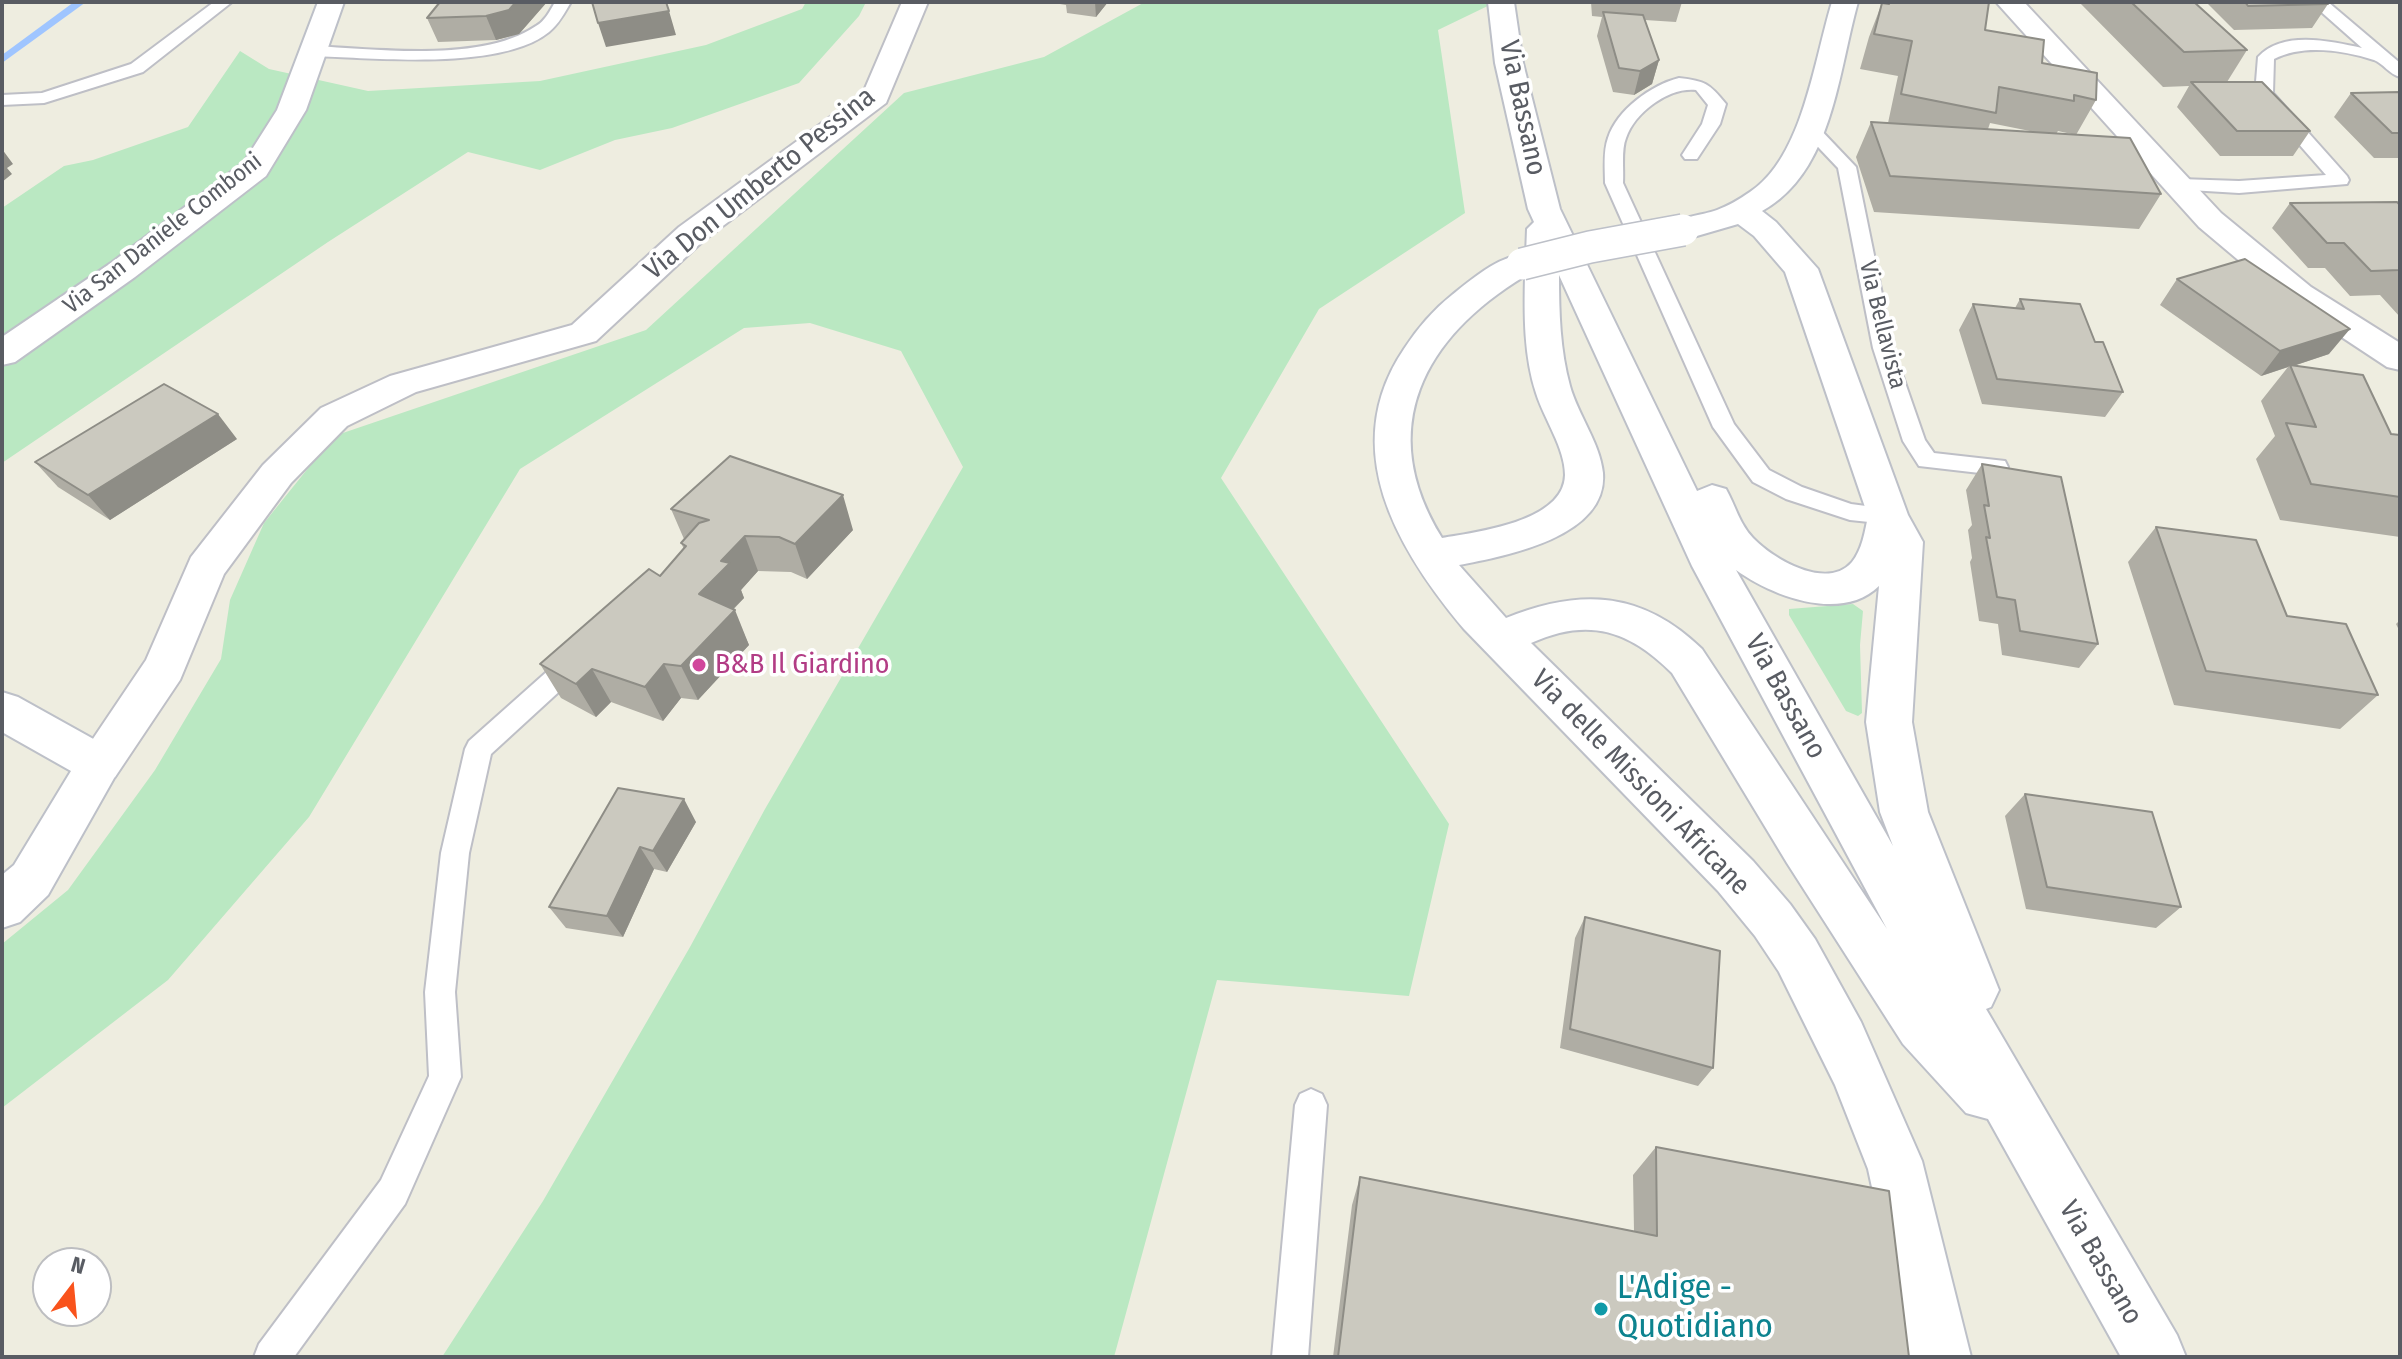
<!DOCTYPE html>
<style>
body{margin:0}
#map{position:relative;width:2402px;height:1359px;overflow:hidden;background:#eeede0;font-family:"Fira Sans Condensed",sans-serif}
canvas{display:block}
.frame{position:absolute;inset:0;border:4px solid #595c63;pointer-events:none}
.north{position:absolute;left:32px;top:1247px;width:80px;height:80px;box-sizing:border-box;background:#fff;border:2px solid #bdbec1;border-radius:50%;rotate:16deg;font-size:22px;font-weight:700;line-height:32px;text-align:center;color:#595c63}
.north::after{content:'';display:block;margin:auto;width:28px;height:36px;background:#f9531c;clip-path:polygon(50% 0,100% 100%,50% 72%,0 100%)}
</style>
<div id="map">
<canvas width="2402" height="1359"></canvas>
<div class="frame"></div>
<div class="north">N</div>
</div>
<script>
const ctx = document.querySelector('canvas').getContext('2d');
ctx.lineJoin = 'round';
function fillPath(path, color) {
  ctx.fillStyle = color;
  ctx.fill(path, 'evenodd');
}
function strokePath(path, color, width, dash) {
  ctx.strokeStyle = color;
  ctx.lineWidth = width;
  ctx.lineCap = dash ? 'butt' : 'round';
  ctx.setLineDash(dash || []);
  ctx.stroke(path);
}
function write(font, color, halo, rows, align = 'center') {
  ctx.font = font + ' "Fira Sans Condensed",sans-serif';
  ctx.lineWidth = 7;
  ctx.setLineDash([]);
  ctx.textBaseline = 'middle';
  ctx.strokeStyle = halo;
  ctx.fillStyle = color;
  for (const [text, x, y, turn = 0] of rows) {
    ctx.save();
    ctx.translate(x, y);
    ctx.rotate((+turn || 0) * Math.PI / 180);
    ctx.textAlign = isNaN(turn) ? turn : align;
    if (halo) ctx.strokeText(text, 0, 0);
    ctx.fillText(text, 0, 0);
    ctx.restore();
  }
}
const green = new Path2D(`
 M806 2H866L859 16 799 83 672 128 615 140 540 170 468 152 328 242 2 463V208L64 166 93 160 188 127 240 51 269 69 368 91 540 81 706 45 802 9Z
 M1145 2H1496L1438 30 1465 213 1319 309 1221 478 1449 824 1409 996 1217 980 1114 1357H442L543 1201 690 947 765 809 963 467 901 351 810 323 744 328 520 469 309 817 168 980 2 1108V944L68 890 155 770 221 659 230 600 264 523 334 436 646 330 904 93 1044 57Z
 M1853 604 1863 611 1860 645 1862 713 1858 716 1846 711 1789 615V609Z`);
const stream = new Path2D(`
 M74 2H86L2 63V55Z`);
const lane = new Path2D(`
 M214 2H232L143 72 44 103 2 105V95L42 93 131 64Z
 M555 2H571C565 12 559 24 549 32 501 71 374 58 314 56L306 51 314 46C376 49 482 63 536 26 545 21 550 11 555 2Z
 M2310 2H2328L2400 63V77C2389 74 2384 64 2374 60 2343 50 2303 44 2274 59L2273 93 2347 176 2349 180 2347 184 2239 193 2173 189 2171 185 2173 181 2180 179 2239 181 2326 175 2255 94 2258 57C2283 30 2330 41 2362 48Z
 M1679 78C1705 81 1709 83 1726 104L1720 124 1697 159H1685L1682 155 1702 124 1708 105 1696 90C1669 87 1635 112 1626 138 1621 150 1624 169 1623 183L1734 424 1769 470 1802 487 1851 504 1896 510 1900 516 1896 522 1888 524 1850 520 1786 499 1753 482 1713 427 1605 183C1605 170 1603 151 1608 138 1617 110 1651 85 1679 78Z
 M1810 124 1816 125 1856 167 1893 348 1925 440 1934 453 2005 461 2008 467 2005 473 1997 475 1919 466 1903 441 1873 348 1838 168 1801 129Z
 M578 649 587 652 591 659 587 666 491 754 469 853 455 992 461 1077 405 1204 294 1357H254L259 1344 381 1180 429 1076 425 992 441 853 465 749 469 741 569 652Z
 M1311 1089 1322 1094 1327 1105 1308 1357H1272L1295 1105 1300 1094Z`);
const street = new Path2D(`
 M902 2H928L886 103 703 241 596 341 416 392 347 426 291 483 224 574 180 680 115 777 99 783 83 777 76 764 146 660 191 557 263 465 321 408 390 376 572 325 679 227 863 93Z
 M1996 2H2024L2221 213 2311 287 2400 343V370L2387 367 2287 301 2199 227Z`);
const secondary = new Path2D(`
 M318 2H344L306 110 266 176 135 277 15 362 2 365V337L111 263 244 162 277 110Z
 M1488 2H1514L1523 63 1560 209 1697 491 1712 485 1726 489C1735 505 1740 525 1753 538 1773 559 1827 591 1852 562 1862 550 1865 531 1868 516L1785 272 1754 236 1738 224 1683 240 1672 237 1667 230C1677 216 1701 216 1717 210 1728 206 1740 199 1750 192 1803 157 1814 60 1832 2H1858C1838 72 1833 172 1762 211L1776 222 1818 269 1908 515 1923 542 1912 722 1928 812 1999 990 1991 1007 1986 1009 2177 1335 2186 1357H2121L1988 1119 1966 1113 1903 1044 1787 863 1672 673C1629 630 1588 617 1531 643L1753 861 1790 904 1815 939 1861 1022 1922 1161 1971 1357H1909L1868 1169 1835 1085 1779 972 1755 936 1718 891 1464 629C1397 549 1337 448 1404 349 1417 329 1433 310 1452 295 1471 280 1500 254 1526 255L1527 229 1534 222 1528 209 1495 63ZM1559 275 1692 566 1887 929 1702 649C1642 591 1581 588 1506 618L1459 565C1506 556 1608 537 1603 473 1600 443 1578 415 1570 386 1560 350 1559 312 1559 275ZM1525 276C1524 315 1524 356 1536 393 1544 419 1565 448 1565 475 1564 522 1476 532 1442 538 1374 428 1424 337 1525 276ZM1736 570C1772 596 1841 623 1879 586L1866 722 1880 812 1893 846Z
 M2 692 18 697 115 751 122 764 48 895 20 922 2 928V875L14 865 71 771 2 732Z`);
const secondaryBridge = new Path2D(`
 M1522 264 1590 247 1683 230`);
const wall = new Path2D(`
 M440 2H547L519 34 496 40 438 42 427 18Z
 M1048 2H1108L1096 17 1067 13 1066 5Z
 M1591 2H1682L1676 22 1645 20 1659 60 1652 84 1634 95 1613 92 1597 36 1602 17 1592 16Z
 M1886 2H1989L1985 30 2042 63 2096 100 2076 135 2058 131 2056 134 2161 194 2139 229 1874 212 1856 157 1871 122 1888 123 1898 76 1860 69 1869 37 1882 3H1886ZM1990 123 2035 132 1988 129Z
 M2079 2H2194L2247 50 2227 82 2310 131 2293 156H2220L2177 107 2189 86 2163 87Z
 M2206 2H2325L2328 4 2312 28 2234 30Z
 M2400 92V158H2374L2334 117 2351 93Z
 M2290 203 2400 205V317L2380 295 2350 296 2325 268H2308L2272 228Z
 M2177 279 2329 354 2293 366 2391 434 2400 435V537L2280 520 2256 459 2275 436 2261 401 2288 367 2261 376 2160 305Z
 M2020 299 2095 342 2123 392 2105 417 1982 404 1959 330 1973 304 2015 308Z
 M237 439 110 520 58 487 35 462Z
 M1982 464 2098 644 2079 668 2002 655 1998 624 1979 621 1970 562 1972 558 1968 530 1972 525 1966 490Z
 M671 509 853 530 807 579 791 572 758 571 741 590 744 598 733 610 749 645 698 700 681 698 663 721 611 702 596 717 561 698 540 664 660 576 684 549 681 543 684 539Z
 M2156 527 2287 616 2378 695 2340 729 2174 705 2128 562Z
 M2400 620V632L2396 624Z
 M618 788 696 822 667 872 654 869 623 937 566 928 549 907Z
 M2025 794 2181 907 2156 928 2026 909 2005 816Z
 M1585 917 1713 1068 1698 1086 1560 1048 1575 938Z
 M1656 1147 1909 1357H1333L1352 1205 1360 1177 1634 1231 1633 1175Z`);
const shadedWall = new Path2D(`
 M516 2H547L519 34 496 40 486 16Z
 M1095 2H1108L1096 17Z
 M669 11 676 35 606 47 598 23Z
 M1659 60 1652 84 1634 95 1640 71Z
 M2 149 13 164 7 168 12 174 2 182Z
 M2350 329 2329 354 2290 367V365L2288 367 2261 376 2280 351Z
 M218 414 237 439 110 520 88 495Z
 M843 495 853 530 807 579 795 544Z
 M745 536 758 571 741 590 744 598 714 628 699 594 721 561Z
 M735 610 749 645 698 700 681 666Z
 M664 664 681 698 663 721 645 687Z
 M592 669 611 702 596 717 576 684Z
 M684 799 696 822 667 872 653 851Z
 M640 847 654 869 623 937 607 916Z`);
const building = new Path2D(`
 M440 2H516L509 10 486 16 427 18Z
 M592 2H666L669 11 598 23Z
 M1890 2H1989L1985 30 2044 40 2042 63 2097 73 2096 100 2074 95V101L1999 87 1996 113 1901 94 1912 41 1874 34 1882 3 1889 4Z
 M2131 2H2194L2247 50 2184 52Z
 M2245 2H2325L2328 4 2248 6Z
 M1603 12 1643 15 1659 60 1640 71 1619 68Z
 M2191 82H2262L2310 131H2237Z
 M2400 92V133H2392L2351 93Z
 M1871 122 2130 138 2161 194 1890 176Z
 M2397 202 2400 205V270L2371 271 2344 243H2327L2290 203Z
 M2245 259 2350 329 2280 351 2177 279Z
 M2020 299 2080 304 2095 342H2103L2123 392 1997 379 1973 304 2024 309Z
 M2290 365 2363 375 2391 434 2400 435V497L2311 484 2286 423 2316 427Z
 M164 384 218 414 88 495 35 462Z
 M730 456 843 495 795 544 779 537 745 536 721 561 730 563 699 594 735 610 681 666 664 664 645 687 592 669 576 684 540 664 649 569 660 576 686 546 681 543 699 523 709 520 671 509Z
 M1982 464 2061 477 2098 644 2020 631 2015 600 1997 597 1986 537 1990 538 1984 505 1989 506Z
 M2156 527 2256 540 2287 616 2346 624 2378 695 2206 671Z
 M618 788 684 799 653 851 640 847 607 916 549 907Z
 M2025 794 2152 812 2181 907 2047 887Z
 M1585 917 1720 951 1713 1068 1570 1029Z
 M1656 1147 1889 1191 1909 1357H1338L1360 1177 1657 1236Z`);
const markers = [
 [699,665,8,"#d1479c"],
 [1601,1309,8,"#0f9aa8"]
];
const farStreetnames = [
 ["Via San Daniele Comboni",163,234,-38],
 ["Via Bellavista",1882,325,76]
];
const streetNames = [
 ["Via Bassano",1522,108,78],
 ["Via Don Umberto Pessina",760,184,-39],
 ["Via Bassano",1785,697,61],
 ["Via delle Missioni Africane",1640,783,46],
 ["Via Bassano",2100,1263,60]
];
const hotelNames = [
 ["B&B Il Giardino",715,665]
];
const nearCulturenames = [
 ["L'Adige -",1617,1289],
 ["Quotidiano",1617,1328]
];
fillPath(green, '#bae8c2');
fillPath(stream, '#9fc5ff');
strokePath(lane, '#bebfc6', 4);
strokePath(street, '#bebfc6', 4);
strokePath(secondary, '#bdc0c8', 4);
fillPath(lane, '#fff');
fillPath(street, '#fff');
fillPath(secondary, '#fff');
strokePath(secondaryBridge, '#bdc0c8', 34, []);
strokePath(secondaryBridge, '#fff', 31);
fillPath(wall, '#afada4');
fillPath(shadedWall, '#8e8d86');
fillPath(building, '#cbc9bf');
strokePath(building, '#8e8d86', 2);
for (const [x, y, r, color] of markers) {
  const dot = new Path2D();
  dot.arc(x, y, r, 0, 2 * Math.PI);
  ctx.fillStyle = color;
  ctx.fill(dot);
  strokePath(dot, '#fff', 3);
}
write('24px', '#595c63', '#fff', farStreetnames);
write('28px', '#595c63', '#fff', streetNames);
write('28px', '#b23c85', '#fff', hotelNames, 'left');
write('34px', '#0d838f', '#fff', nearCulturenames, 'left');
</script>
